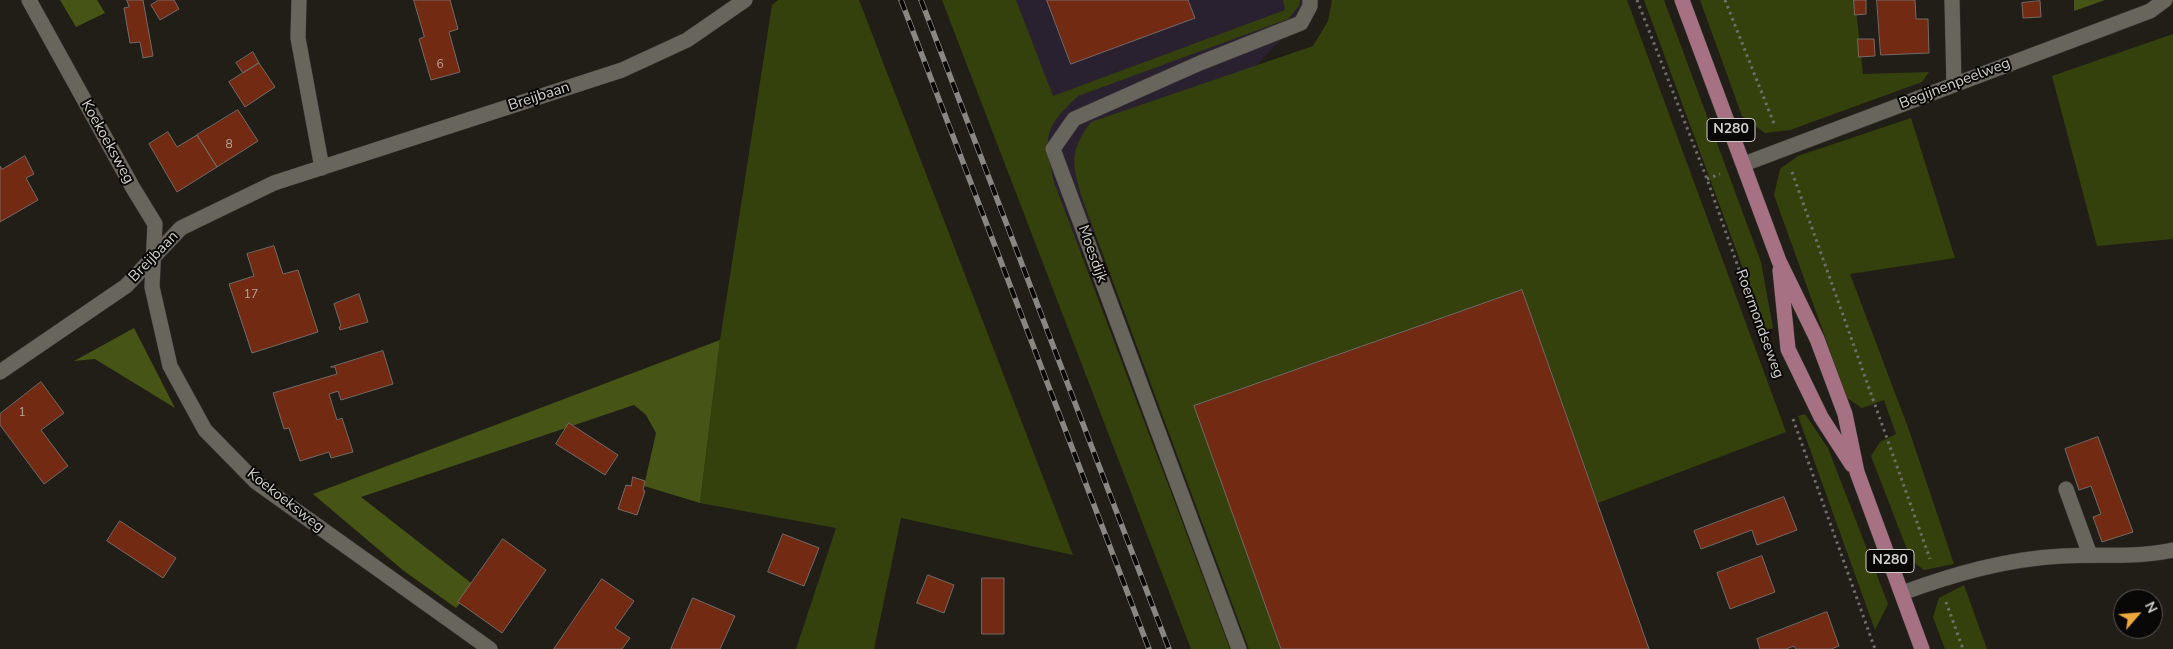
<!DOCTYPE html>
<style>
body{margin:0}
#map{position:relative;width:2173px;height:649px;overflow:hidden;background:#201e17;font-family:"Nunito Sans",sans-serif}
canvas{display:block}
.north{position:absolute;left:2113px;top:589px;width:50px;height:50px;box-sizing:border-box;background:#090806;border:1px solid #5a5856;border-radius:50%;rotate:63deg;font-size:14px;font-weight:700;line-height:20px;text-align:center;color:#d3d1cd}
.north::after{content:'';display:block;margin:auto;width:18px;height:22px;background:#eea83c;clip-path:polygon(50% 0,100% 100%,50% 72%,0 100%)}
</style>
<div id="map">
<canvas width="2173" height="649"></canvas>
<div class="north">N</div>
</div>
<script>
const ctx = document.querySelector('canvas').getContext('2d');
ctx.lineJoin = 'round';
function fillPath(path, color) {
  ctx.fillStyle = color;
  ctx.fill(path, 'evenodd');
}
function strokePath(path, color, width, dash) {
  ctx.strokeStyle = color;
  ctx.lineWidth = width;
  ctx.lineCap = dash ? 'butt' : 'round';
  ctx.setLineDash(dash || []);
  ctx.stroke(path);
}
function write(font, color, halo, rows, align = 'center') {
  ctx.font = font + ' "Nunito Sans",sans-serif';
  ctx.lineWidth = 4;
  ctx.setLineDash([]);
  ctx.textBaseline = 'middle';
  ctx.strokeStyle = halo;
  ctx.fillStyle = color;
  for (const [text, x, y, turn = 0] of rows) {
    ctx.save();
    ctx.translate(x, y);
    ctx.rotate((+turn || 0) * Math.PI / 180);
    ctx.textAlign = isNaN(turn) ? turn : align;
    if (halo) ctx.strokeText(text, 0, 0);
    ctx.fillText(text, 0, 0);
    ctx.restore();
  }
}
const industrial = new Path2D(`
 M983 0H1319L1077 254Z`);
const green = new Path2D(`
 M778 0H859L1073 555 901 518 874 649H796L836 528 700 503 720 340 772 5Z
 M942 0H1016L1053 96 1285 10 1283 0H1300L1299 6 1288 19 1078 96C1043 129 1044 136 1054 182L1230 649H1191Z
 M1332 0H1627L1786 432 1598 503 1522 290 1195 406 1281 649H1249L1082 198C1072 164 1069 151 1091 122L1313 46 1328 21Z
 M1644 0H1664L1761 262 1773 328 1766 331Z
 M1700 0H1855L1863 74 1929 72 1922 82 1790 130 1765 133 1742 116Z
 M2173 34V239L2097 246 2052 76Z
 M1911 118 1955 258 1850 274 1909 430 1954 564 1924 570 1911 560 1871 456 1880 442 1896 434 1884 400 1862 408 1847 398 1774 195 1780 169 1798 156Z
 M1805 414 1828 448 1888 604 1875 630 1798 416Z
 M1964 585 1987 649H1945L1933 617 1939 598Z`);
const forest = new Path2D(`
 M60 0H97L105 13 76 27Z
 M2074 0H2105L2074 11Z
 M134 328 175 408 95 359 74 361Z
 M720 340 700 503 644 486 656 433 646 415 634 405 361 497 475 586 456 608 404 571 313 494Z`);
const building = new Path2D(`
 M127 0H143L153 56 143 58 140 42 130 43 124 8 129 7Z
 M159 0H174L179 9 160 20 151 5Z
 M414 0H450L458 29 449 32 460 72 431 80 419 39 424 37Z
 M1047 0H1188L1195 18 1071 64Z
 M1854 0H1866V14L1855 15Z
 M1877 0H1915L1916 19H1928L1929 53 1881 55Z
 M2040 1 2041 17 2023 18 2022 3Z
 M1858 39H1874L1875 56 1859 57Z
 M253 52 259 63 243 73 236 63Z
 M259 63 275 87 245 107 229 82Z
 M238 110 258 141 217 167 197 135Z
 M168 132 177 147 197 135 217 167 177 192 149 144Z
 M25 156 34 174 26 178 38 200 0 222V166L2 169Z
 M274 246 283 274 298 270 318 332 252 353 229 284 254 276 247 254Z
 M1522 290 1649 649H1281L1194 406Z
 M359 294 368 322 340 330 339 327 341 326 334 304Z
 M383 351 393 384 341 400 338 391 329 394 337 420 342 418 353 452 331 458 329 452 300 461 289 428 284 429 273 393 337 374 335 367H331Z
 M41 382 64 413 41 430 68 466 44 484 0 425V414Z
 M569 423 618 455 605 475 556 444Z
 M2098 437 2133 532 2102 542 2093 517 2101 514 2091 486 2079 490 2065 449Z
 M633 477 645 481 643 490 645 491 637 515 618 509 626 485 631 486Z
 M1784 497 1797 530 1757 545 1752 530 1701 549 1694 531Z
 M120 521 176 558 163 578 107 541Z
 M783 534 819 548 804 586 768 572Z
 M503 539 546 570 502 633 458 602Z
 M1762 556 1775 592 1730 609 1717 573Z
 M928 575 954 585 944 613 917 603Z
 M982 578H1004V634H982Z
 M602 579 634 601 615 628 630 638 622 649H554Z
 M693 598 735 616 720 649H671Z
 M1827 612 1839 646 1831 649H1796L1794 646 1786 649H1760L1757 639Z`);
const path = new Path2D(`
 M1637 0 1707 179 1759 326
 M1725 0 1775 126
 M1792 172 1930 559
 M1707 179 1720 174
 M1793 419 1875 649
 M1946 602 1963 649`);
const minor = new Path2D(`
 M29 0 133 188 155 224 152 287 170 366 205 430 256 482 490 649
 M299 0 298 38 322 168
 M1952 0 1954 84
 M1744 164 2150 11 2165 0
 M0 372 126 286 181 228 274 183 622 70 687 40 745 0
 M2066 489 2090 555
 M1902 593C1954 574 2006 559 2062 556 2099 554 2137 558 2173 550
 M1239 649 1053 149 1074 119 1200 63 1301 23 1310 6V0`);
const major = new Path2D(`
 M1682 0 1779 261 1817 339 1845 414 1857 472 1922 649
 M1780 270 1788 349 1821 417 1852 465`);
const rail = new Path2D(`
 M901 0 1149 649
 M921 0 1169 649`);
const numberNames = [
 ["6",440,65],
 ["8",229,145],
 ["17",251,295],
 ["1",22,413]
];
const shields = [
 [1731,130,48],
 [1890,561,48]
];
const shieldNames = [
 ["N280",1731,130],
 ["N280",1890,561]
];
const streetNames = [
 ["Begijnenpeelweg",1955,84,-21],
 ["Breijbaan",539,97,-18],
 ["Koekoeksweg",107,142,61],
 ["Moesdijk",1092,254,70],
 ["Breijbaan",154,257,-46],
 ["Roermondseweg",1759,324,70],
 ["Koekoeksweg",285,501,38]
];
fillPath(industrial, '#2a2130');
fillPath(green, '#35410c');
fillPath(forest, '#465416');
fillPath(building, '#732a13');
strokePath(building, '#746a67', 1);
strokePath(minor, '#3a3834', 16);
strokePath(major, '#3a3834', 16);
strokePath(path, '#706e69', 3, [2.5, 4]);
strokePath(minor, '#68655d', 15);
strokePath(major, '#a67283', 15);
strokePath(rail, '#898781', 5.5);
strokePath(rail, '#090806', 4, [11]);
write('12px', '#bba79e', null, numberNames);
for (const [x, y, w] of shields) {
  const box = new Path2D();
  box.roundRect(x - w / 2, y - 11.5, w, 23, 4);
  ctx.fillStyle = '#090806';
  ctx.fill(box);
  strokePath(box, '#d3d1cd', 1);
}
write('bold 14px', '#d3d1cd', null, shieldNames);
write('15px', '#d3d1cd', '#090806', streetNames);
</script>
